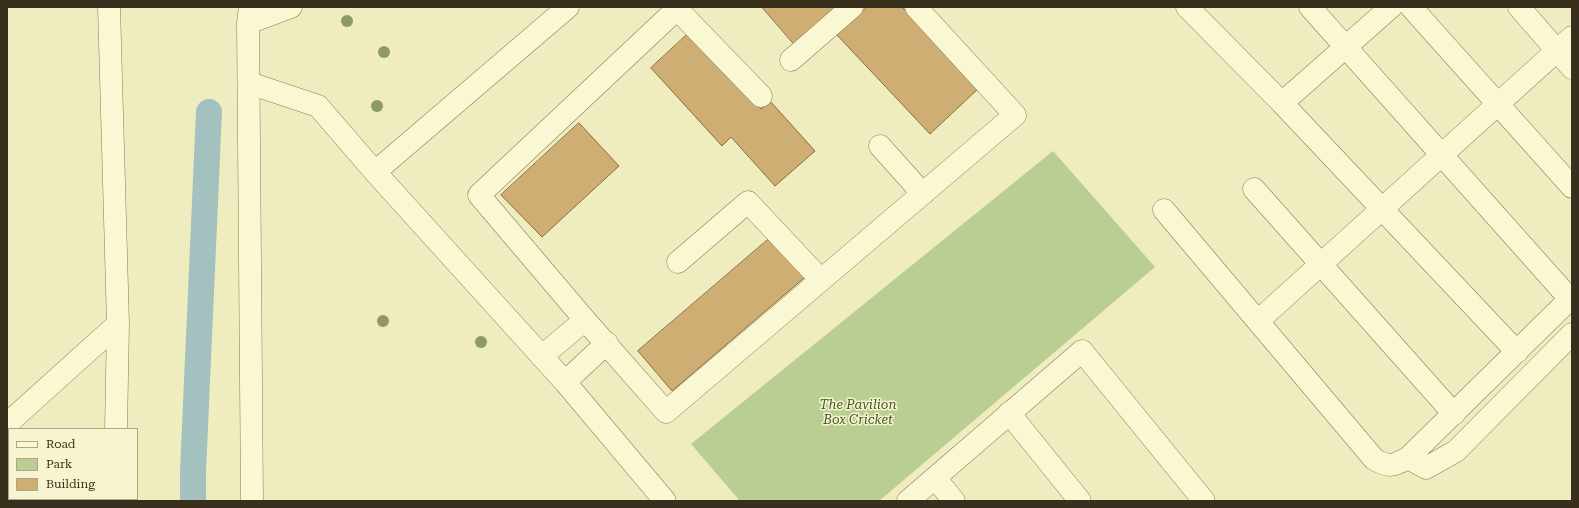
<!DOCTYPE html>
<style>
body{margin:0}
#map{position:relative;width:1579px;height:508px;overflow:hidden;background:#efecbf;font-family:"Roboto Serif",serif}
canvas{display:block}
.frame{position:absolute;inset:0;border:8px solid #38301c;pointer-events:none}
.legend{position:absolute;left:8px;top:428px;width:130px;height:72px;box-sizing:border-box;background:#f7f4cf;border:1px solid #aba687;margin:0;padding:5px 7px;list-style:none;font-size:12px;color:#38301c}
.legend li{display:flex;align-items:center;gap:8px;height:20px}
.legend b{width:20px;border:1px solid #aba687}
</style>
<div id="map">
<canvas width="1579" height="508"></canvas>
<div class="frame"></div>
<ul class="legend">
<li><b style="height:5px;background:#faf7d3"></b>Road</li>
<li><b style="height:11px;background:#bace93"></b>Park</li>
<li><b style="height:11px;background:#cfae74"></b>Building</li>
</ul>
</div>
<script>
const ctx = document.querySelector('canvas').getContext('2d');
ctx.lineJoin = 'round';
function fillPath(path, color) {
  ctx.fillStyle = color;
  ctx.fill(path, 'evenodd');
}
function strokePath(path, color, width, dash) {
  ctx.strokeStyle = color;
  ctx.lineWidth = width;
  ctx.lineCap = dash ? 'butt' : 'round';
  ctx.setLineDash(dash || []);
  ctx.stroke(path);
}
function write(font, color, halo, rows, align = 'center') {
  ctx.font = font + ' "Roboto Serif",serif';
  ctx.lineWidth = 3;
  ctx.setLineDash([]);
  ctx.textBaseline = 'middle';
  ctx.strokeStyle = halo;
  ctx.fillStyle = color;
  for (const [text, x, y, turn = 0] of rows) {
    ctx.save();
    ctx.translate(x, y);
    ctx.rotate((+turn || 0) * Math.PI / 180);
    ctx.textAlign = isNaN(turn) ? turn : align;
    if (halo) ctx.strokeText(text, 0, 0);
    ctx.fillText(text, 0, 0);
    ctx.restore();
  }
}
const green = new Path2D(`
 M1053 151 1155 267 879 501H740L691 444Z`);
const canal = new Path2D(`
 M193 501V471L209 112`);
const building = new Path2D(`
 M762 7H840L795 45Z
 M867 7H902L979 88 930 134 837 35Z
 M691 31 761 109 770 101 815 151 775 186 731 137 722 146 651 68Z
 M579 123 619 166 542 237 501 195Z
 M770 238 804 278 672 391 638 351Z`);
const minor = new Path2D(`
 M109 7 118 324 116 429
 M250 7 248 23 252 501
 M1187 7 1282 103 1517 352
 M1310 7 1570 299
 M1411 7 1572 187
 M1519 7 1572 68
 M248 23 291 7
 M791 60 852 7
 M249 83 318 106 375 172 565 382 665 501
 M761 96 677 9 479 195 585 320 666 412 1015 115 916 7
 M1282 103 1391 7
 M880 146 923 194
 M375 172 568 7
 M1254 189 1454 414
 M1164 210 1374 459C1389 468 1393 466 1408 458L1572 297
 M678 262 748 202 821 280
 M1258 321 1572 37
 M542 356 585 320
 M565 382 607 343
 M1009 413 1080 501
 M7 424 118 324
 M1408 458 1426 468 1456 451 1572 334
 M935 478 954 501
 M115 501V499
 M908 501 1082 351 1204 501`);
const trees = [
 [347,21],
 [384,52],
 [377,106],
 [383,321],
 [481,342]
];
const parkNames = [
 ["The Pavilion",858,405],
 ["Box Cricket",858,420]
];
fillPath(green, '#bace93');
strokePath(canal, '#a3c1bf', 26);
fillPath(building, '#cfae74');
strokePath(building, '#896b3c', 1);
strokePath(minor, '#897d57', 23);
strokePath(minor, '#faf7d3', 22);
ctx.fillStyle = '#8d9969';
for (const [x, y] of trees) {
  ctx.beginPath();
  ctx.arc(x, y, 6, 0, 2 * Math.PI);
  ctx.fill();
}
write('italic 13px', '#3d5522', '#f7f4cf', parkNames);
</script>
